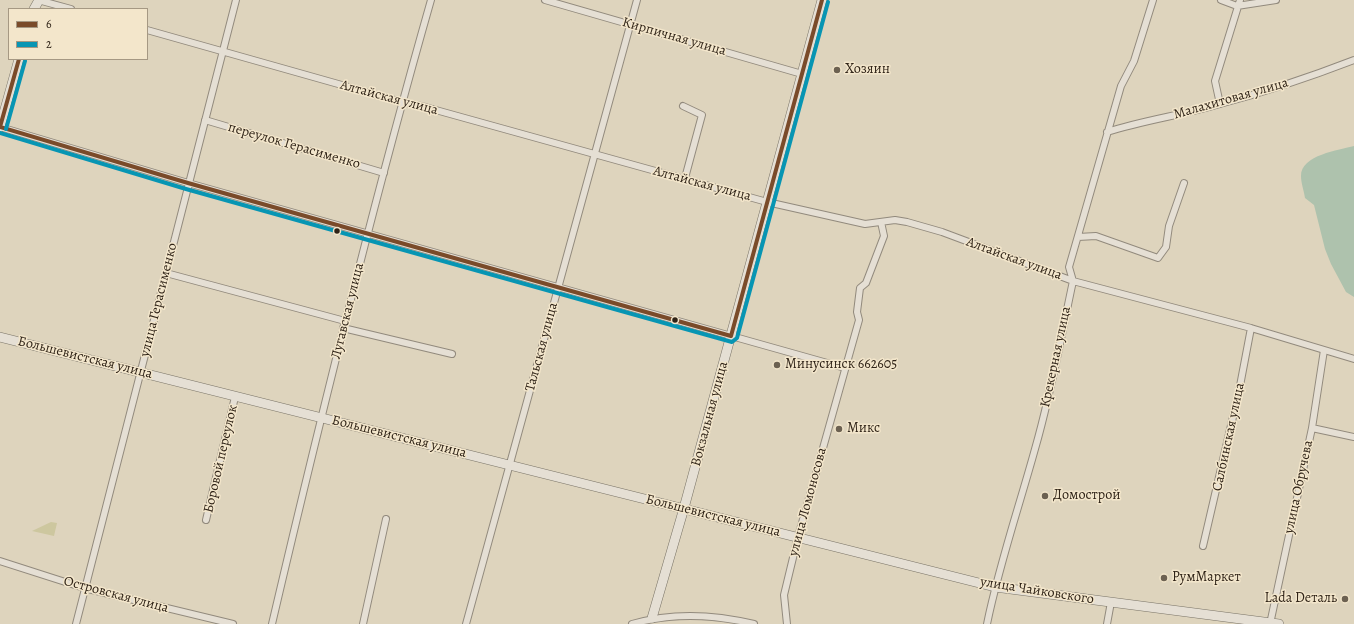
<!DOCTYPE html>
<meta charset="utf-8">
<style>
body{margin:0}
#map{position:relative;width:1354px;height:624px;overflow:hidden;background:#ded4bd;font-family:Alegreya,serif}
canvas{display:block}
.legend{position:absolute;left:8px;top:8px;width:140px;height:52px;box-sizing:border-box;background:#f3e6cb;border:1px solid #a59883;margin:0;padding:5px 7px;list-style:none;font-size:12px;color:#2f2317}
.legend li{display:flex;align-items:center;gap:8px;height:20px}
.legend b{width:20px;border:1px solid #a59883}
</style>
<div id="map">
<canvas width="1354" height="624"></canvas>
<ul class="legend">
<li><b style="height:5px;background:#7a4b2a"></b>6</li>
<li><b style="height:5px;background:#0795b3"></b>2</li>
</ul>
</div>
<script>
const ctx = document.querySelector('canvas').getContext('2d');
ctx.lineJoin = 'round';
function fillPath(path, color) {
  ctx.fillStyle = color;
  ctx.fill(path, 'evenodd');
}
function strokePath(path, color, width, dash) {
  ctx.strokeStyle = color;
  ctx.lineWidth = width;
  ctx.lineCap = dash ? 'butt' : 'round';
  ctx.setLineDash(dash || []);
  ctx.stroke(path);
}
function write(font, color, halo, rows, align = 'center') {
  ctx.font = font + ' Alegreya,serif';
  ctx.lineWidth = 3;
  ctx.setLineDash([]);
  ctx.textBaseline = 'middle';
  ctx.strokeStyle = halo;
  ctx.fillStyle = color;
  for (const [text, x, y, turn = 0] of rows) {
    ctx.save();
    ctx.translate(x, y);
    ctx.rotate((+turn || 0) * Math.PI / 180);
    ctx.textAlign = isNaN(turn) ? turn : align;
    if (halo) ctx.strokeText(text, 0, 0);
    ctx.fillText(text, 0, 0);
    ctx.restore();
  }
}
const green = new Path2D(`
 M51 522 57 523 54 536 32 531Z`);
const water = new Path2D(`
 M1354 146V297L1346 292 1331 264 1325 249 1314 205 1305 198C1304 191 1301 183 1301 176 1301 155 1339 150 1354 146Z`);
const street = new Path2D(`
 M38 0 71 9
 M545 0 802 74
 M1221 0 1237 6 1276 0
 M147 30 402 102 425 107 767 202 865 224 895 220 907 222 942 232 1073 281 1251 328 1354 359
 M1220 104 1215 81 1240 0
 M683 106 702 115 685 178
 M205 120 384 173
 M0 127 188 183 845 368
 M1107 132C1144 120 1183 115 1220 104 1265 92 1310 77 1354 60
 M1078 237 1096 236 1158 258 1166 247 1169 226 1184 183
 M166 273 345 321
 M343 328 452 354
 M1312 428 1354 437
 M206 520 235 397
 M1203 546 1239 391 1251 328
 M0 561 84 588 233 624
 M76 624 236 0
 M272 624C321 415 372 207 431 0
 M363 624 386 519
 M466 624 637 0
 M632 624C673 612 713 614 754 624
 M787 624 784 595 798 537 859 320 857 312 860 288 866 283 884 236 881 222
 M987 624C999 565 1019 507 1035 449 1051 394 1061 337 1073 281L1069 267 1121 86 1134 61 1153 0
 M1107 624 1111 602
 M1270 624 1312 428 1324 350`);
const secondary = new Path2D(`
 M34 9 39 0
 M0 127 19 59
 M0 337 995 587 1279 624
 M652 618 684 508 822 0`);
const bus1 = new Path2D(`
 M0 127 188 183 731 336 822 0
 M0 127 19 59`);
const bus2 = new Path2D(`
 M6 129 25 61
 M0 133 186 189 732 342 737 338 828 2`);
const markers = [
 [837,70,4,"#6c6151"],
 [337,231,3.5,"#2f2317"],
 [675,320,3.5,"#2f2317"],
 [777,365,4,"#6c6151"],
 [839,429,4,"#6c6151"],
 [1045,496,4,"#6c6151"],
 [1164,578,4,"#6c6151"],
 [1345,599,4,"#6c6151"]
];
const streetNames = [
 ["Кирпичная улица",674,37,16],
 ["Алтайская улица",389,98,15],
 ["Малахитовая улица",1231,99,-16],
 ["переулок Герасименко",294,146,16],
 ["Алтайская улица",702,184,15],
 ["Алтайская улица",1014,259,20],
 ["улица Герасименко",159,300,-76],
 ["Лугавская улица",348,311,-76],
 ["Тальская улица",542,347,-75],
 ["Крекерная улица",1056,357,-78],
 ["Большевистская улица",85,358,14],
 ["Вокзальная улица",710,414,-75],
 ["Большевистская улица",399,437,14],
 ["Салбинская улица",1229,437,-78],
 ["Боровой переулок",221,459,-77],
 ["улица Обручева",1299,487,-78],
 ["улица Ломоносова",808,502,-75],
 ["Большевистская улица",713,516,14],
 ["улица Чайковского",1037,591,9],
 ["Островская улица",116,595,15]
];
const poiNames = [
 ["Хозяин",845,70],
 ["Минусинск 662605",785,365],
 ["Микс",847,429],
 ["Домострой",1053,496],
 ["РумМаркет",1172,578],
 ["Lada Dеталь",1337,599,"right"]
];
fillPath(green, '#cdc79f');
fillPath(water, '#aec2ad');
strokePath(street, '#928a7d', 8);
strokePath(secondary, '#797366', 10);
strokePath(street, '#e5dfd4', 6);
strokePath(secondary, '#e5dfd4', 9);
strokePath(bus1, '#7a4b2a', 4);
strokePath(bus2, '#0795b3', 4);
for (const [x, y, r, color] of markers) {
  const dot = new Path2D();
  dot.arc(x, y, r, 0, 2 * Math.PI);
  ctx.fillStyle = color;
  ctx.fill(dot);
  strokePath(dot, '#f3e6cb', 1.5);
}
write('14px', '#2f2317', '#f3e6cb', streetNames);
write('14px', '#2f2317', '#f3e6cb', poiNames, 'left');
</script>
